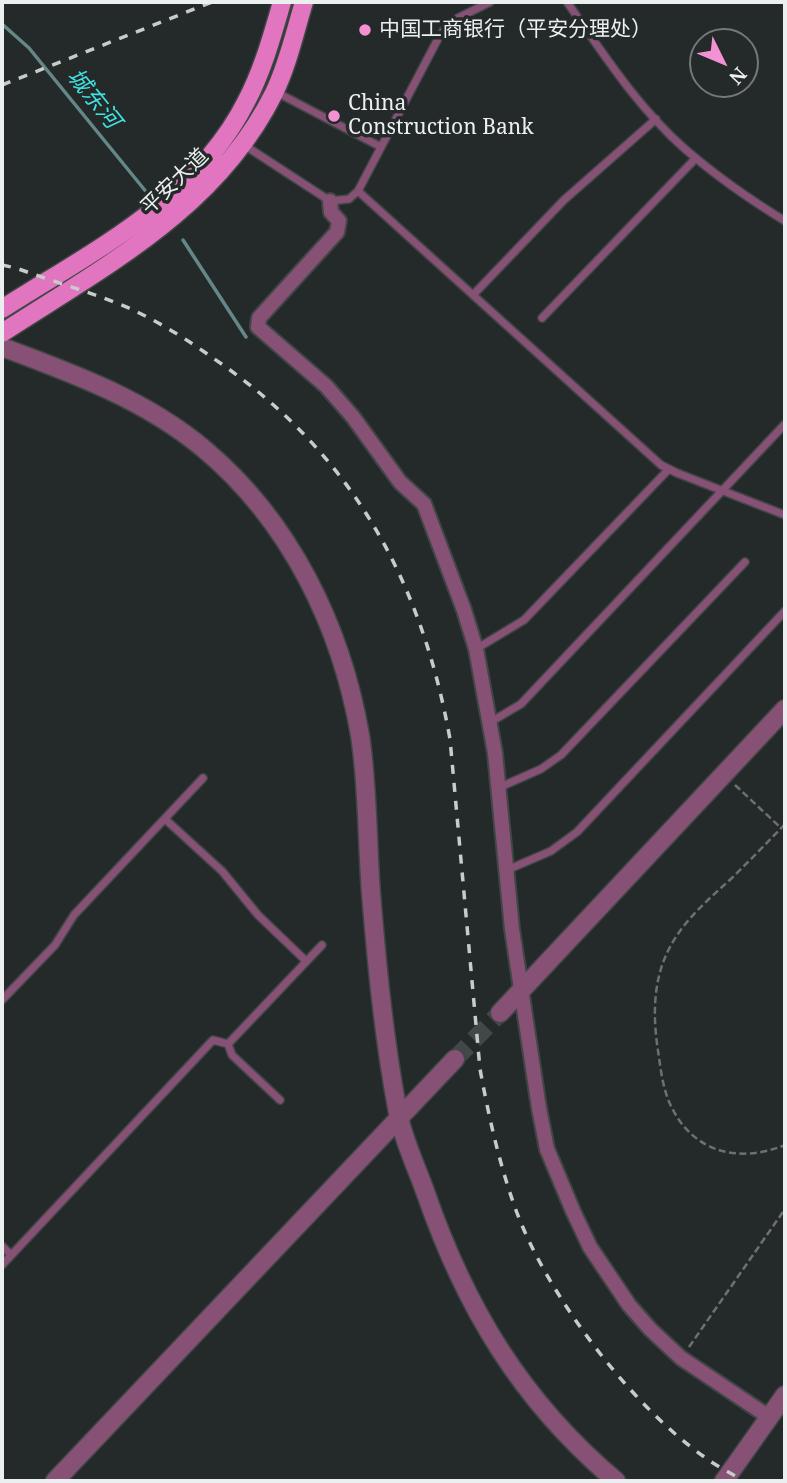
<!DOCTYPE html>
<meta charset="utf-8">
<style>
body{margin:0}
#map{position:relative;width:787px;height:1483px;overflow:hidden;background:#242a29;font-family:"Noto Serif",serif}
canvas{display:block}
.frame{position:absolute;inset:0;border:4px solid #ecefef;pointer-events:none}
.north{position:absolute;left:689px;top:28px;width:70px;height:70px;box-sizing:border-box;background:#242a29;border:2px solid #747978;border-radius:50%;rotate:133deg;font-size:19px;font-weight:700;line-height:28px;text-align:center;color:#ecefef}
.north::after{content:'';display:block;margin:auto;width:24px;height:32px;background:#f491d3;clip-path:polygon(50% 0,100% 100%,50% 72%,0 100%)}
</style>
<div id="map">
<canvas width="787" height="1483"></canvas>
<div class="frame"></div>
<div class="north">N</div>
</div>
<script>
const ctx = document.querySelector('canvas').getContext('2d');
ctx.lineJoin = 'round';
function strokePath(path, color, width, dash) {
  ctx.strokeStyle = color;
  ctx.lineWidth = width;
  ctx.lineCap = dash ? 'butt' : 'round';
  ctx.setLineDash(dash || []);
  ctx.stroke(path);
}
function write(font, color, halo, rows, align = 'center') {
  ctx.font = font + ' "Noto Serif","Noto Sans SC",serif';
  ctx.lineWidth = 7;
  ctx.setLineDash([]);
  ctx.textBaseline = 'middle';
  ctx.strokeStyle = halo;
  ctx.fillStyle = color;
  for (const [text, x, y, turn = 0] of rows) {
    ctx.save();
    ctx.translate(x, y);
    ctx.rotate((+turn || 0) * Math.PI / 180);
    ctx.textAlign = isNaN(turn) ? turn : align;
    if (halo) ctx.strokeText(text, 0, 0);
    ctx.fillText(text, 0, 0);
    ctx.restore();
  }
}
const stream = new Path2D(`
 M2 24 29 48 152 199
 M183 240 246 337`);
const tertiaryTunnel = new Path2D(`
 M455 1059 500 1013`);
const path = new Path2D(`
 M735 785 781 828
 M785 824C768 842 751 859 733 877 708 900 682 921 667 953 652 985 653 1022 659 1057 661 1073 664 1093 672 1108 695 1154 741 1163 785 1145
 M689 1347 785 1209`);
const service = new Path2D(`
 M567 2C602 52 638 108 685 149 716 176 749 199 785 221
 M276 92 381 147
 M244 145 330 201 349 199 358 191 440 35 450 22 490 2
 M358 191 661 465 677 473 785 515
 M473 295 564 200 656 119
 M542 318 696 158
 M476 649 524 620 668 470
 M489 723 521 704 785 424
 M498 788 541 769 561 755 745 562
 M165 819 222 871 258 915 306 961
 M507 870 551 851 577 832 785 611
 M2 1000 55 945 74 915 203 778
 M228 1044 322 945
 M2 1246 11 1255
 M2 1265 213 1040 228 1044 232 1055 280 1100`);
const minor = new Path2D(`
 M330 201 331 212 339 221 337 232 259 318 258 327 326 386 353 417 400 482 424 504 464 610 476 649 495 753 512 929 539 1108 547 1149 573 1211 590 1247 629 1305 650 1329 681 1358 769 1417`);
const tertiary = new Path2D(`
 M2 347C72 373 146 400 204 449 290 521 341 626 360 735 368 786 367 841 371 893 377 966 384 1040 398 1113 403 1139 416 1166 425 1191 465 1307 521 1401 616 1481
 M500 1013 785 709
 M55 1481 455 1059
 M724 1481 785 1395`);
const primary = new Path2D(`
 M2 309C91 252 196 201 246 102 263 70 272 36 282 2
 M2 333C105 266 217 208 274 93 288 64 295 32 304 2`);
const rail = new Path2D(`
 M2 85 212 2
 M2 265 16 268C54 282 94 293 131 309 159 322 188 340 213 358 350 451 421 578 450 739L480 1069C489 1118 500 1167 517 1213 549 1297 630 1404 703 1456 716 1466 731 1473 744 1481`);
const markers = [
 [365,30,7,"#f491d3"],
 [334,116,7,"#f491d3"]
];
const poiNames = [
 ["中国工商银行（平安分理处）",379,30],
 ["China",348,104],
 ["Construction Bank",348,128]
];
const streetNames = [
 ["平安大道",175,182,-44]
];
const waterNames = [
 ["城东河",93,99,51]
];
strokePath(stream, '#658787', 3.5);
strokePath(tertiaryTunnel, '#424847', 18, [18, 9]);
strokePath(service, '#404645', 10);
strokePath(minor, '#404645', 18);
strokePath(tertiary, '#404645', 21);
strokePath(primary, '#404645', 21);
strokePath(path, '#6c7170', 2.5, [7, 3.5]);
strokePath(service, '#865174', 7);
strokePath(minor, '#865174', 14);
strokePath(tertiary, '#865174', 18);
strokePath(primary, '#e275bf', 18);
strokePath(rail, '#c7cbca', 3.5, [9, 9]);
for (const [x, y, r, color] of markers) {
  const dot = new Path2D();
  dot.arc(x, y, r, 0, 2 * Math.PI);
  ctx.fillStyle = color;
  ctx.fill(dot);
  strokePath(dot, '#242a29', 2.5);
}
write('21px', '#ecefef', '#242a29', poiNames, 'left');
write('21px', '#ecefef', '#242a29', streetNames);
write('italic 23px', '#41e1e1', '#242a29', waterNames);
</script>
